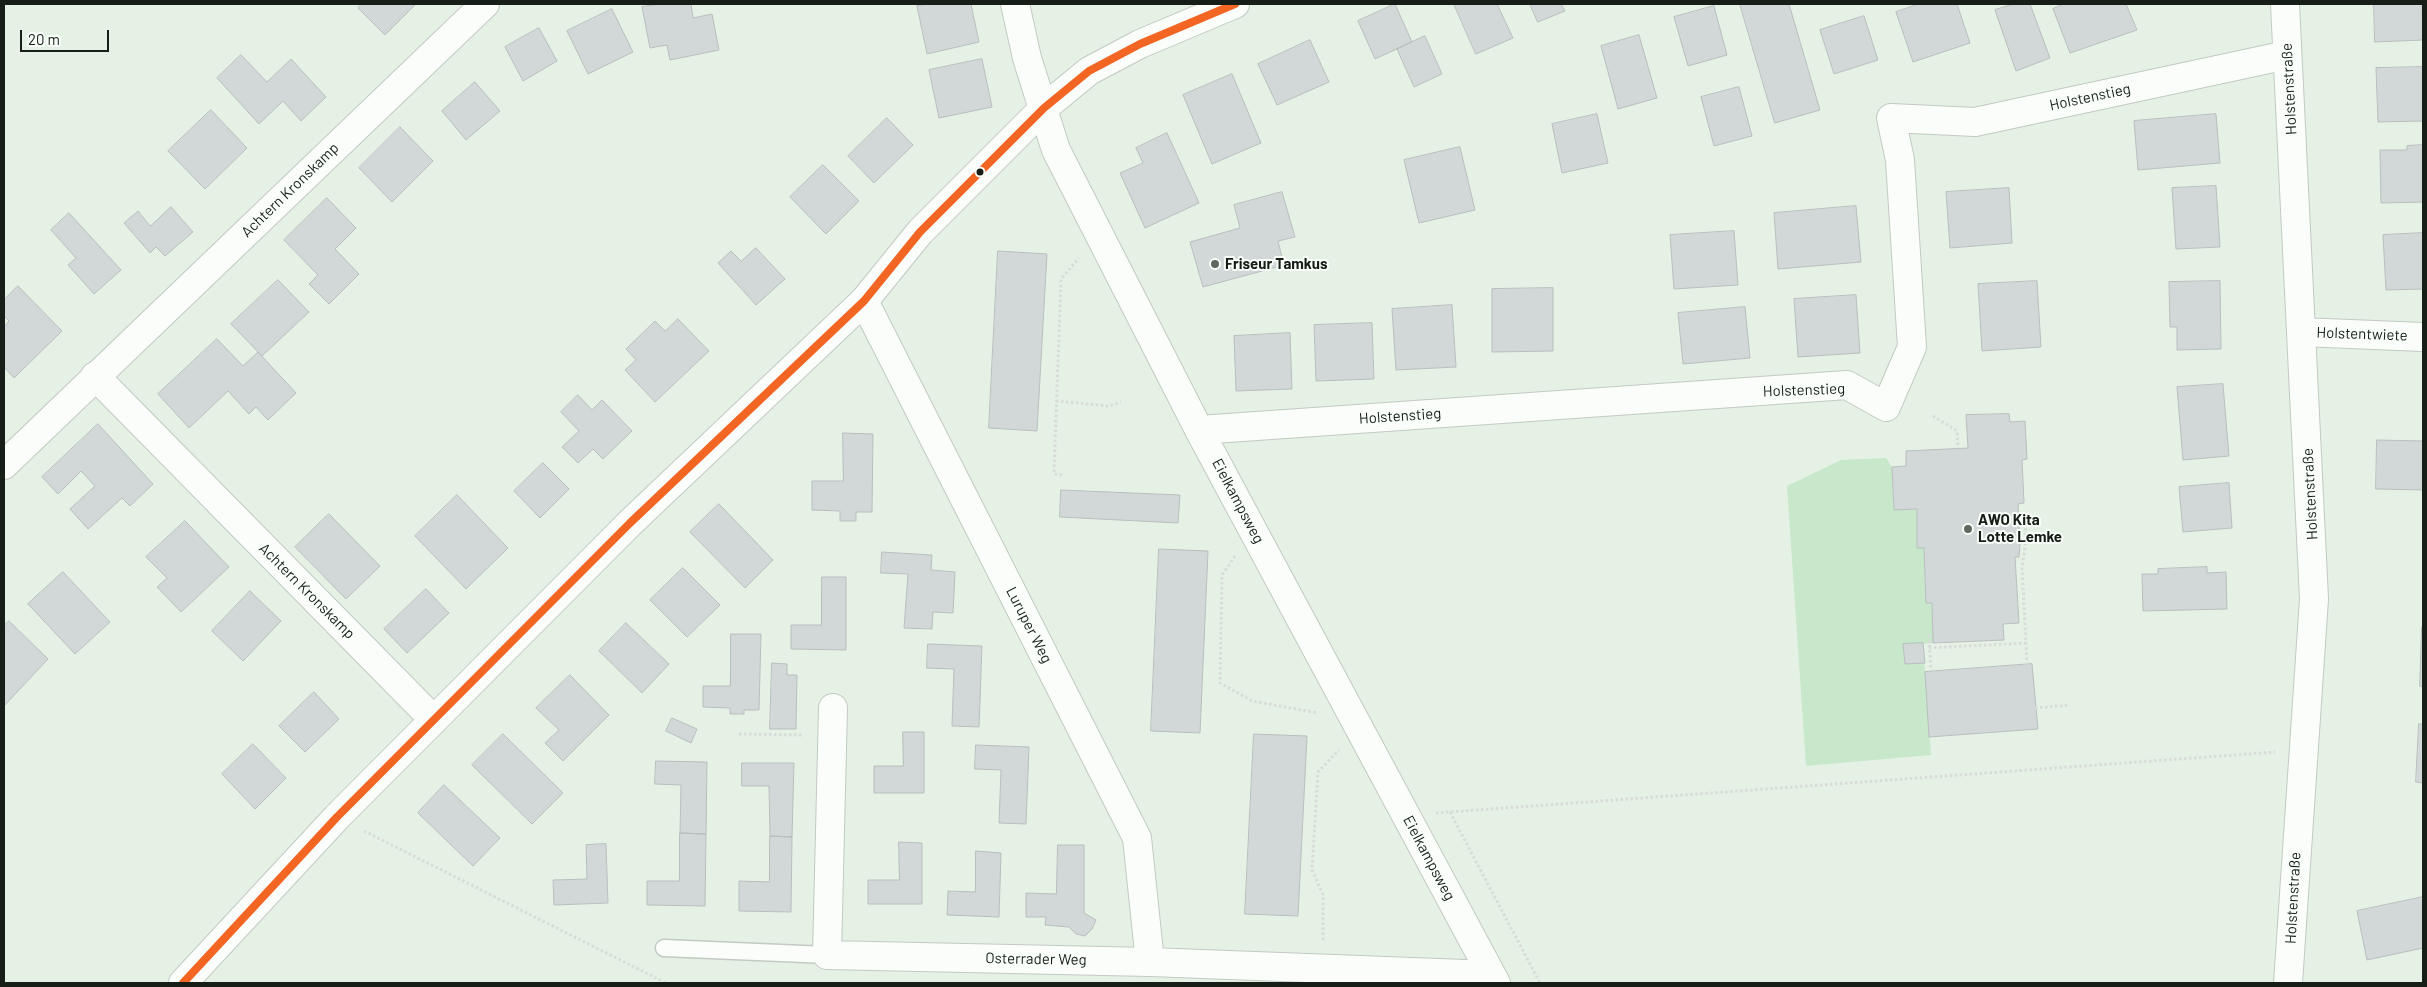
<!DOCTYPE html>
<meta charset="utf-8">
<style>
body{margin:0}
#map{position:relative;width:2427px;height:987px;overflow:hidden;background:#e6f1e6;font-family:Barlow,sans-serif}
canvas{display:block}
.frame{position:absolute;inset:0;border:5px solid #161e17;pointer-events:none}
.scale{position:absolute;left:20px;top:30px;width:89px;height:22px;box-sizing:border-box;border:2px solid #161e17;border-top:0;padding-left:6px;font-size:15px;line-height:18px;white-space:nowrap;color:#161e17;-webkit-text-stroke:4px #fafefa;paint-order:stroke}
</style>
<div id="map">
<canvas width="2427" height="987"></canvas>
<div class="frame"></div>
<div class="scale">20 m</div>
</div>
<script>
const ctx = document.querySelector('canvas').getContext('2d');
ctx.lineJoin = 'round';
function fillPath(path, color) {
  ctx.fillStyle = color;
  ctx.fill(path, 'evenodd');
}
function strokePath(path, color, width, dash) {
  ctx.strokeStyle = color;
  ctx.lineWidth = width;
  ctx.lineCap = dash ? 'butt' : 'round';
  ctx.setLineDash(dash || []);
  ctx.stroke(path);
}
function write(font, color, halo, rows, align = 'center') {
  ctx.font = font + ' Barlow,sans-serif';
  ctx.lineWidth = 4;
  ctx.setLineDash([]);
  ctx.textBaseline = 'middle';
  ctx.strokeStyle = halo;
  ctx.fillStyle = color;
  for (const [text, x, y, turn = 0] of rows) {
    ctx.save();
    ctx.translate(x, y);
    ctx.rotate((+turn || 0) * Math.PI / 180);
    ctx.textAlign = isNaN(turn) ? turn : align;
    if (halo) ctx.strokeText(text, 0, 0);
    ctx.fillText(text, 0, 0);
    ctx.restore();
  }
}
const green = new Path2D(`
 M1886 458 1892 467 1894 510 1917 509V548H1924L1926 602 1932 603 1933 643 1923 644 1931 755 1806 766 1787 486 1841 460Z`);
const building = new Path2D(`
 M362 4H416L385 35 358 8Z
 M660 4H691L693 18 712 14 719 50 670 60 667 45 650 48 642 7Z
 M928 4H971L979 42 927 54 917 6Z
 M1395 4 1412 42 1375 59 1358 21Z
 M1454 4H1497L1513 38 1476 54Z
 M1530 4H1561L1565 11 1538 22Z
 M1740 4H1789L1820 110 1775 123Z
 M1919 4H1957L1970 43 1913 62 1896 12Z
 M2014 4H2030L2050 58 2016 71 1995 10Z
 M2064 4H2126L2137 30 2070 53 2053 9Z
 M2374 4H2422L2423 40 2375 42Z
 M1714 6 1727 55 1688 66 1674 17Z
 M612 9 633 52 588 74 567 31Z
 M1864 16 1878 60 1834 74 1820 30Z
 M539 28 557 61 523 81 505 47Z
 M1639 35 1657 98 1618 109 1601 46Z
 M1425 36 1442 74 1414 87 1397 49Z
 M1310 40 1329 82 1277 105 1258 64Z
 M241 55 267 82 291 59 326 97 301 121 283 101 259 124 217 78Z
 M982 59 992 107 939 118 929 70Z
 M2423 67V121L2378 122 2376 68Z
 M1232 74 1261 143 1212 164 1183 95Z
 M475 82 500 111 466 140 442 111Z
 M1739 87 1752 136 1714 146 1701 97Z
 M211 110 247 148 205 189 168 151Z
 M1597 114 1608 163 1562 173 1552 124Z
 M2216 114 2220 163 2138 170 2134 121Z
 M887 118 913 145 874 183 848 156Z
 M400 127 433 161 392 202 359 168Z
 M1167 133 1199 203 1145 228 1120 173 1143 163 1136 148Z
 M2423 145V202L2381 203 2380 150H2407V146Z
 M1460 147 1475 210 1419 223 1404 160Z
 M823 165 859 201 826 234 790 197Z
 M2216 186 2220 247 2176 249 2172 188Z
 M2009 188 2012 243 1950 248 1946 192Z
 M1282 192 1295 237 1278 241 1284 265 1203 287 1190 242 1240 228 1234 205Z
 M327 198 356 228 335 249 359 274 329 304 309 284 318 275 284 240Z
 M1856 206 1861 262 1778 269 1774 213Z
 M171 207 193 232 165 256 156 247 150 253 124 223 138 211 150 226Z
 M69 213 121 270 94 294 68 265 76 258 51 230Z
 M1734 231 1738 285 1674 289 1670 235Z
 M2423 233V289L2386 290 2383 235Z
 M756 248 785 279 756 305 718 263 731 251 741 261Z
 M998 251 1047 254 1037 431 989 428Z
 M278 280 309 312 262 356 231 324Z
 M2037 281 2041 347 1982 351 1978 284Z
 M2220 281 2221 349 2177 350V327H2170L2169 282Z
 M18 286 62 331 14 378 4 367V327L9 321 4 316V300Z
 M1553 288V351L1492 352V289Z
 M1856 295 1860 353 1798 357 1794 299Z
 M1452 305 1456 367 1396 370 1392 309Z
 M1745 307 1750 358 1683 364 1678 313Z
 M678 319 709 351 655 402 625 370 636 360 626 349 655 321 665 331Z
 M1372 323 1374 379 1316 381 1314 325Z
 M1290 333 1292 389 1236 391 1234 336Z
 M217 339 243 366 258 352 296 393 268 420 256 407 249 414 228 391 189 428 158 394Z
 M2223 384 2229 456 2183 460 2177 387Z
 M578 395 592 410 602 400 632 431 603 459 593 449 578 463 562 447 579 431 561 412Z
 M2009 414 2010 422 2025 421 2027 459 2022 460 2024 503 2018 504 2020 544 2019 557H2015L2019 623 2003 624 2004 640 1933 643 1932 603H1926L1924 548H1917V509L1894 510 1892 467 1906 466V451L1968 448 1966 415Z
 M98 424 153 484 130 506 122 498 88 529 70 509 95 486 81 471 58 494 42 477Z
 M843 433 873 434 872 512H856V521H840V511L812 510V481H843Z
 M2377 440 2423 441V490L2376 489Z
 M543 463 569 489 540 518 514 491Z
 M2229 483 2232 528 2183 532 2179 487Z
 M1061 490 1180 495 1178 523 1060 517Z
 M457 495 508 548 466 589 415 536Z
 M719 504 773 560 745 588 690 532Z
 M329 514 380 566 346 599 295 547Z
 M185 521 229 567 181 612 157 587 167 578 146 557Z
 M1159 549 1208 551 1200 733 1151 731Z
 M882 552 932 555 931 570 955 572 953 613 933 612 932 629 904 628 908 574 881 573Z
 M2207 567V573L2226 572 2227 609 2143 611 2142 574H2158V569Z
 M683 568 720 605 687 637 650 600Z
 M63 572 110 622 75 654 28 604Z
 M822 577H846V650L791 649V625H821Z
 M426 589 449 613 407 653 384 629Z
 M250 591 281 621 243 661 212 631Z
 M9 621 48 659 4 706V626Z
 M626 623 669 664 642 693 599 651Z
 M2422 627H2423V687L2420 686Z
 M731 634H761L759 710H744V714H730V708L703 707V686H730Z
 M1923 643 1925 663 1905 664 1903 644Z
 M928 644 982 646 979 727 952 726 954 669 927 668Z
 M772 663 787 664V675H797L796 729H770Z
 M2032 664 2038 729 1929 737 1925 672Z
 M570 675 609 715 563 761 545 743 559 730 536 708Z
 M314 692 339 719 305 752 279 726Z
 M672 718 697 729 691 743 666 731Z
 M2419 724H2423V783L2416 782Z
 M903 732H924V793H874V766H903Z
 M503 734 563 793 532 824 472 765Z
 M1254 734 1307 736 1298 916 1245 914Z
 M253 744 286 778 255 809 222 774Z
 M976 745 1029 747 1026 824 999 823 1001 770 975 769Z
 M656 761 707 762 706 834 680 833 681 785 655 784Z
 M742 763H794L792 837 770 836 769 786H742Z
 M444 785 500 838 473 866 418 813Z
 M680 833 706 834 705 906 647 905V881H679Z
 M770 836 792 837 791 912 739 911V881L769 882Z
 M899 842 922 843V904H868V880H899Z
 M606 844 608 903 554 905 553 880 587 879 586 845Z
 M1058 845H1084V913L1096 920 1092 929 1085 936 1076 934 1069 927 1045 925 1046 917H1026V893L1056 894Z
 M976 851 1001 853 999 917 947 915 948 891 975 892Z
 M2423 897V948L2367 960 2357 911Z`);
const path = new Path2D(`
 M1056 401 1109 406 1121 402
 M1933 416 1957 431 1958 448
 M1062 475 1054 474 1061 279 1079 258
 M2019 515 2025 514 2026 541 2022 567 2027 664
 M1235 556 1222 575 1220 683 1252 701 1318 713
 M1929 635 1931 671
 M1929 648 2026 643
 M2035 708 2070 705
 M739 734 804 735
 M1450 812 1540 983
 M1436 813 2275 752
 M364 831 666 983
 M1323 940V895L1312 870 1318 772 1339 750`);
const service = new Path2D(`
 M664 948 827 955`);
const minor = new Path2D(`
 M1015 4 1027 58 1056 150 1199 430 1496 983
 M2285 4 2314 599 2288 983
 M864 301 1137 838 1150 962
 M2301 332 2423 337
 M95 376 434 720
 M1199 430 1847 385 1886 407 1912 347 1900 160 1891 118 1975 122 2287 55
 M4 465 485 4
 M833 708 827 955 1150 962 1491 975`);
const tertiary = new Path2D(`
 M183 983 337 817 630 523 864 301 920 232 1044 108 1089 71 1140 44 1235 4`);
const bus1 = new Path2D(`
 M183 983 337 817 630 523 864 301 920 232 1044 108 1089 71 1140 44 1235 4`);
const markers = [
 [980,172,4.5,"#161e17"],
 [1215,264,5,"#5f685f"],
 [1968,529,5,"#5f685f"]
];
const streetNames = [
 ["Holstenstraße",2289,89,-93],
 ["Holstenstieg",2090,97,-12],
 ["Achtern Kronskamp",290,190,-44],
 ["Holstentwiete",2362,334,2],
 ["Holstenstieg",1804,390,-2],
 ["Holstenstieg",1400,416,-4],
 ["Holstenstraße",2310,494,-93],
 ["Eielkampsweg",1238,501,62],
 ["Achtern Kronskamp",307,591,45],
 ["Luruper Weg",1029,625,63],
 ["Eielkampsweg",1429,858,62],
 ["Holstenstraße",2293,898,-87],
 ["Osterrader Weg",1036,959,1]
];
const poiNames = [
 ["Friseur Tamkus",1225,264],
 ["AWO Kita",1978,520],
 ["Lotte Lemke",1978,537]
];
fillPath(green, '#c7e8ca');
fillPath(building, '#d1d8d7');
strokePath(building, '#b8bebe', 1);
strokePath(service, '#c2cac2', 19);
strokePath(minor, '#c2cac2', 30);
strokePath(tertiary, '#c2cac2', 30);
strokePath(path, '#d8dcd8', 3, [2.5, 2.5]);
strokePath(service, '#fbfdfb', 16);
strokePath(minor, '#fbfdfb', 28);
strokePath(tertiary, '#fbfdfb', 28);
strokePath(bus1, '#f26522', 8);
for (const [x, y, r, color] of markers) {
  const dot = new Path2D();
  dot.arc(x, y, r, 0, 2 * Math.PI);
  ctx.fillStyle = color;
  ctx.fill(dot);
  strokePath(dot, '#fafefa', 2);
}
write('15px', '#161e17', '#fafefa', streetNames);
write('bold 15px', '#161e17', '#fafefa', poiNames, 'left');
</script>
